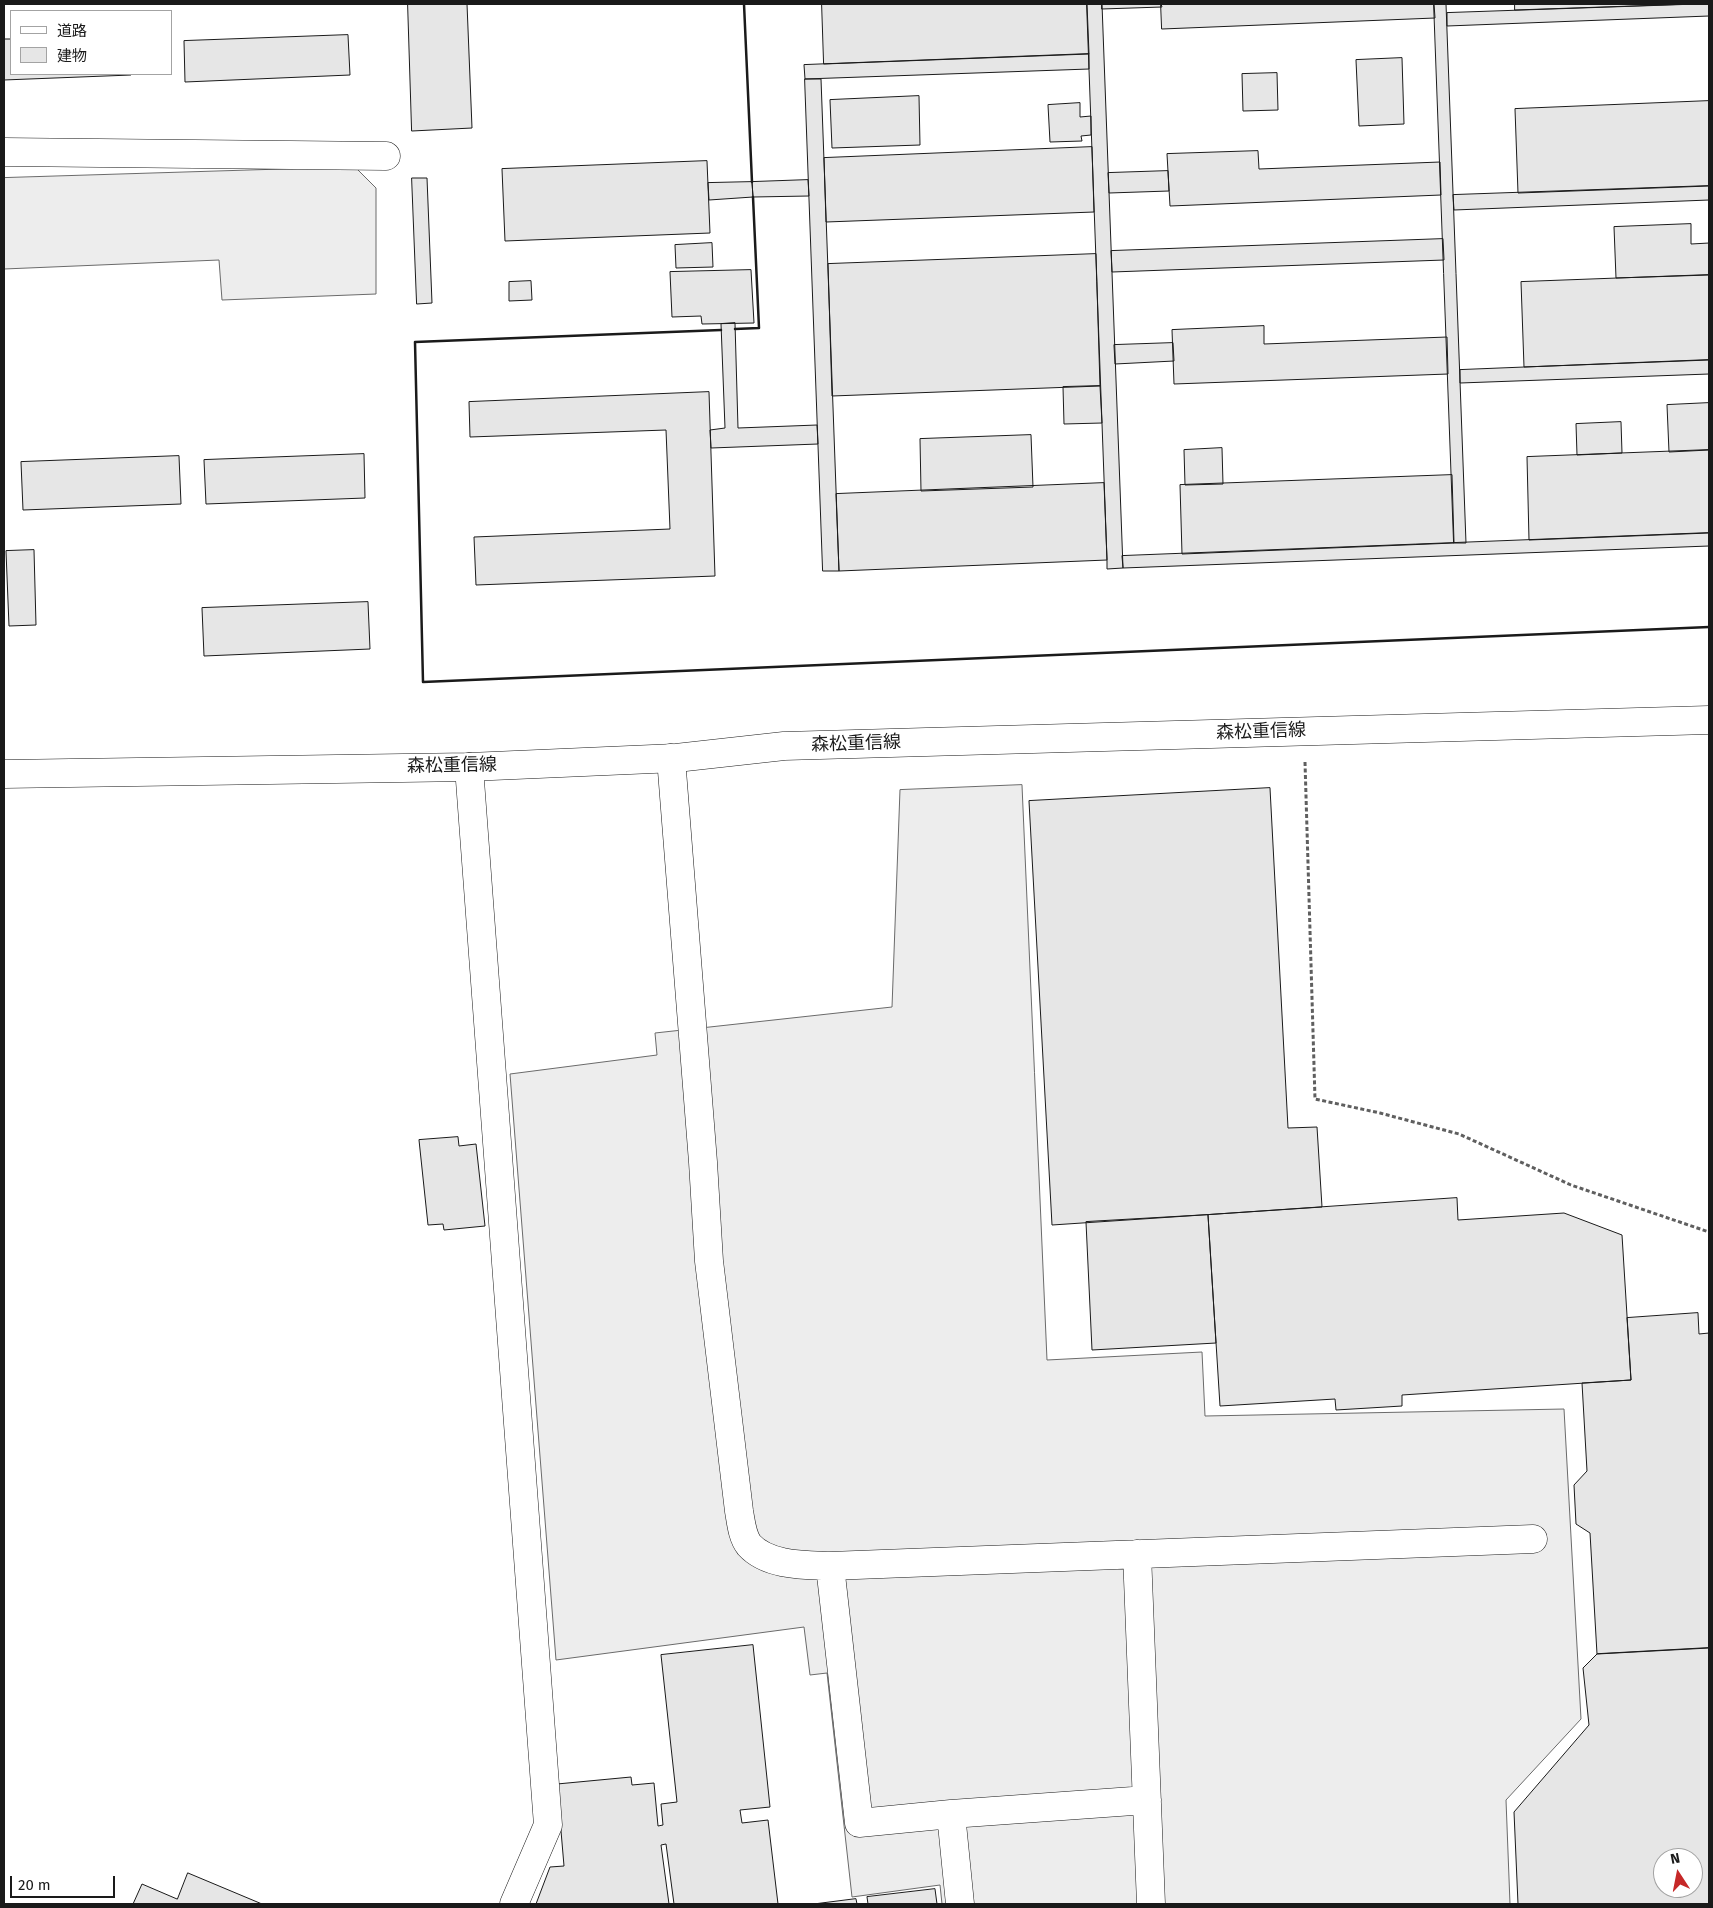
<!DOCTYPE html>
<meta charset="utf-8">
<style>
body{margin:0}
#map{position:relative;width:1713px;height:1908px;overflow:hidden;background:#fff;font-family:"Fira Sans","Noto Sans JP",sans-serif}
canvas{display:block}
.frame{position:absolute;inset:0;border:5px solid #1a1a1a;pointer-events:none}
.legend{position:absolute;left:10px;top:10px;width:162px;height:65px;box-sizing:border-box;background:#fff;border:1px solid #a3a3a3;margin:0;padding:6px 9px;list-style:none;font-size:15px;color:#1a1a1a}
.legend li{display:flex;align-items:center;gap:10px;height:25px}
.legend b{width:25px;border:1px solid #a3a3a3}
.north{position:absolute;left:1653px;top:1848px;width:50px;height:50px;box-sizing:border-box;background:#fff;border:1px solid #a3a3a3;border-radius:50%;rotate:349deg;font-size:14px;font-weight:700;line-height:20px;text-align:center;color:#1a1a1a}
.north::after{content:'';display:block;margin:auto;width:18px;height:22px;background:#c62828;clip-path:polygon(50% 0,100% 100%,50% 72%,0 100%)}
.scale{position:absolute;left:10px;top:1876px;width:105px;height:22px;box-sizing:border-box;border:2px solid #1a1a1a;border-top:0;padding-left:6px;font-size:15px;line-height:18px;white-space:nowrap;color:#1a1a1a;-webkit-text-stroke:4px #fff;paint-order:stroke}
</style>
<div id="map">
<canvas width="1713" height="1908"></canvas>
<div class="frame"></div>
<ul class="legend">
<li><b style="height:6px;background:#fff"></b>道路</li>
<li><b style="height:14px;background:#e6e6e6"></b>建物</li>
</ul>
<div class="north">N</div>
<div class="scale">20 m</div>
</div>
<script>
const ctx = document.querySelector('canvas').getContext('2d');
ctx.lineJoin = 'round';
function fillPath(path, color) {
  ctx.fillStyle = color;
  ctx.fill(path, 'evenodd');
}
function strokePath(path, color, width, dash) {
  ctx.strokeStyle = color;
  ctx.lineWidth = width;
  ctx.lineCap = dash ? 'butt' : 'round';
  ctx.setLineDash(dash || []);
  ctx.stroke(path);
}
function write(font, color, halo, rows, align = 'center') {
  ctx.font = font + ' "Fira Sans","Noto Sans JP",sans-serif';
  ctx.lineWidth = 4;
  ctx.setLineDash([]);
  ctx.textBaseline = 'middle';
  ctx.strokeStyle = halo;
  ctx.fillStyle = color;
  for (const [text, x, y, turn = 0] of rows) {
    ctx.save();
    ctx.translate(x, y);
    ctx.rotate((+turn || 0) * Math.PI / 180);
    ctx.textAlign = isNaN(turn) ? turn : align;
    if (halo) ctx.strokeText(text, 0, 0);
    ctx.fillText(text, 0, 0);
    ctx.restore();
  }
}
const parking = new Path2D(`
 M355 167 376 188V294L222 300 219 260 4 269V178Z
 M1022 785 1047 1360 1202 1352 1205 1416 1564 1409 1581 1719 1506 1800 1510 1904H942L940 1885 852 1897 827 1673 810 1675 804 1627 556 1660 510 1074 657 1055 655 1033 892 1007 900 790Z`);
const building = new Path2D(`
 M408 4H467L472 128 412 131Z
 M822 4H1087L1089 54 824 64Z
 M1087 4H1102L1123 568 1107 569V560Z
 M1102 4H1161L1162 7 1102 9Z
 M1161 4H1434L1435 18 1162 29Z
 M1434 4H1446L1466 543H1454Z
 M1515 4H1691L1515 10Z
 M1709 4V16L1447 26V13Z
 M348 35 350 75 185 82 184 41Z
 M4 39H11V74H131V75L4 80Z
 M1089 54V69L805 79 804 65Z
 M1402 58 1404 124 1359 126 1356 60Z
 M1277 73 1278 110 1243 111 1242 74Z
 M805 79H821L839 571H823Z
 M919 96 920 145 832 148 830 100Z
 M1709 101V186L1518 193 1515 109Z
 M1080 103V117L1091 116V135L1081 136 1082 141 1050 142 1048 105Z
 M1092 147 1094 212 826 222 824 158Z
 M1258 151 1259 169 1440 162 1441 195 1170 206 1167 154Z
 M707 161 710 233 505 241 502 169Z
 M1168 171 1169 191 1109 193 1108 173Z
 M412 178H427L432 303 417 304Z
 M808 180 809 196 753 197 752 182Z
 M752 182 753 197 709 200 708 183Z
 M1709 186V200L1454 210 1453 195Z
 M1691 224V244L1709 243V275L1616 278 1614 227Z
 M1443 239 1444 260 1112 272 1111 251Z
 M712 243 713 267 676 268 675 245Z
 M1096 254 1100 386 832 396 828 264Z
 M751 270 754 323 702 324 701 316 672 317 670 272Z
 M1709 275V360L1524 367 1521 282Z
 M531 281 532 300 509 301V282Z
 M735 323 738 428 817 425 818 444 711 448 710 430 725 428 721 324Z
 M1264 326V344L1447 337 1448 374 1174 384 1172 330Z
 M1173 343 1174 361 1115 364 1114 345Z
 M1709 360V374L1460 383V370Z
 M1100 386 1102 423 1064 424 1063 387Z
 M709 392 715 576 476 585 474 537 670 529 666 430 470 437 469 402Z
 M1709 403V450L1669 452 1667 405Z
 M1621 422 1622 453 1577 455 1576 424Z
 M1031 435 1033 487 921 491 920 439Z
 M1222 448 1223 484 1185 485 1184 450Z
 M1709 450V533L1529 540 1527 457Z
 M364 454 365 498 206 504 204 460Z
 M179 456 181 504 23 510 21 462Z
 M1452 475 1454 543 1182 554 1180 485Z
 M1104 483 1107 560 839 571 836 494Z
 M1709 533V546L1123 568 1122 556Z
 M34 550 36 625 9 626 6 551Z
 M368 602 370 649 204 656 202 608Z
 M1270 788 1288 1128 1317 1127 1322 1207 1052 1225 1029 801Z
 M458 1137 459 1146 476 1144 485 1226 444 1230 443 1224 428 1225 419 1140Z
 M1457 1198 1458 1220 1564 1213 1622 1235 1631 1380 1402 1395V1406L1336 1410 1335 1399 1220 1406 1208 1215Z
 M1208 1215 1216 1343 1092 1350 1086 1222Z
 M1698 1313 1699 1334 1709 1333V1648L1597 1654 1590 1533 1576 1524 1574 1485 1587 1471 1582 1383 1631 1380 1627 1318Z
 M753 1645 770 1807 740 1810 742 1823 768 1820 778 1904H674L666 1844 661 1845 669 1904H536L550 1867 564 1866 557 1784 631 1777 632 1785 654 1783 658 1826 663 1825 661 1804 677 1802 661 1655Z
 M1709 1648V1904H1518L1514 1812 1589 1725 1583 1668 1597 1654ZM1663 1858H1693V1888H1663Z
 M188 1873 262 1904H133L142 1884 177 1899Z
 M935 1889 937 1904H868L867 1897Z
 M856 1899 857 1904H814Z`);
const path = new Path2D(`
 M1305 762 1315 1099 1380 1113 1459 1134 1571 1185 1709 1232`);
const minor = new Path2D(`
 M4 152 386 156
 M671 758 703 1162 709 1261 739 1511C741 1522 742 1536 749 1545 768 1566 805 1565 830 1566L1533 1539
 M469 767 548 1825 514 1904
 M1137 1554 1151 1904
 M830 1566 859 1823 951 1814 960 1904
 M951 1814 1147 1800`);
const major = new Path2D(`
 M4 774 469 767 676 758 784 746 1709 720`);
const wall = new Path2D(`
 M744 4 752 182
 M735 329 759 328 753 197
 M721 330 415 342 423 682 1709 627`);
const streetNames = [
 ["森松重信線",1261,732,-2],
 ["森松重信線",856,744,-2],
 ["森松重信線",452,766,-1]
];
fillPath(parking, '#ededed');
strokePath(parking, '#6a6a6a', 1);
fillPath(building, '#e6e6e6');
strokePath(building, '#1a1a1a', 1);
strokePath(minor, '#1a1a1a', 29);
strokePath(major, '#1a1a1a', 29);
strokePath(path, '#5f5f5f', 3, [4, 2.5]);
strokePath(minor, '#fff', 28);
strokePath(major, '#fff', 28);
strokePath(wall, '#1a1a1a', 2.5);
write('18px', '#1a1a1a', '#fff', streetNames);
</script>
